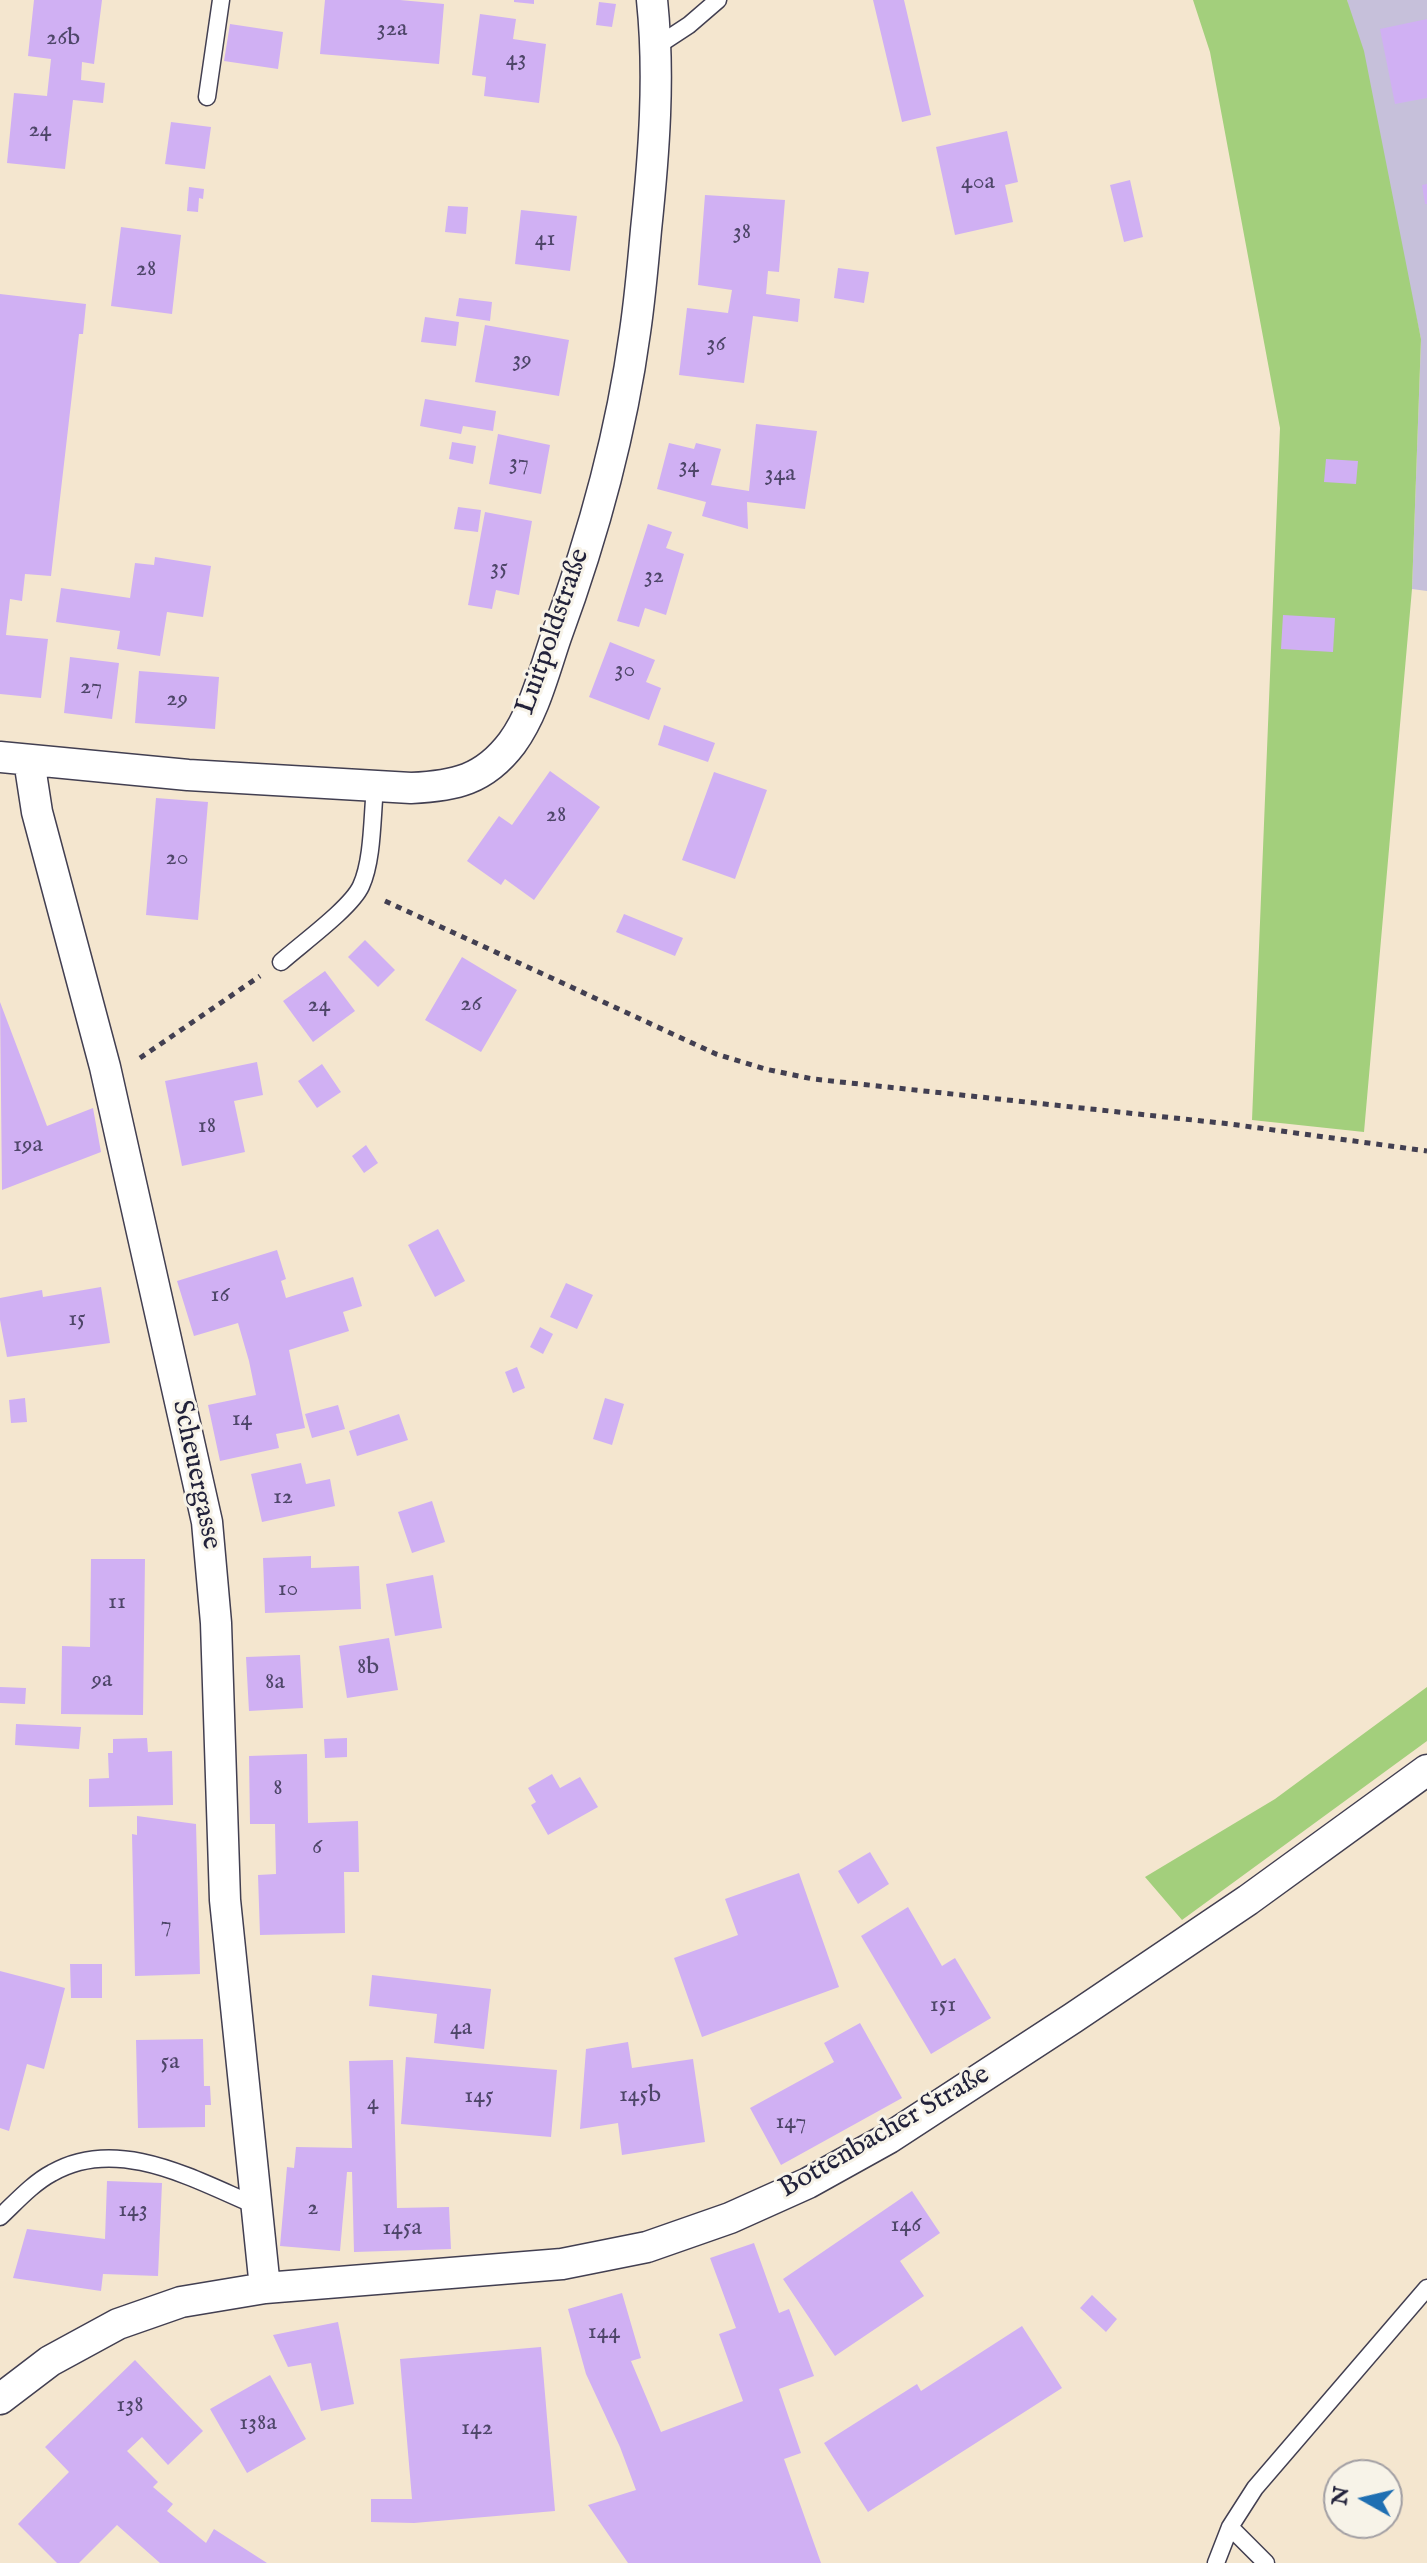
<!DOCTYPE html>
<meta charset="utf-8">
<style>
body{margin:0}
#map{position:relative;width:1427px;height:2563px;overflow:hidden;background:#f4e6cf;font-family:"IM FELL English",serif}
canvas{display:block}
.north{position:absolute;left:1323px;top:2459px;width:80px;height:80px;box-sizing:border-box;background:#f7f3e8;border:2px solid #a29fa3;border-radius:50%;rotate:278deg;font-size:22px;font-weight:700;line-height:32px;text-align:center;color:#22223b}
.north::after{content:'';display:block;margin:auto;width:28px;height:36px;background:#1f6fb2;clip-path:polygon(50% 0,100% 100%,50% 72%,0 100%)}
</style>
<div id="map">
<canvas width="1427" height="2563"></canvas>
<div class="north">N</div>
</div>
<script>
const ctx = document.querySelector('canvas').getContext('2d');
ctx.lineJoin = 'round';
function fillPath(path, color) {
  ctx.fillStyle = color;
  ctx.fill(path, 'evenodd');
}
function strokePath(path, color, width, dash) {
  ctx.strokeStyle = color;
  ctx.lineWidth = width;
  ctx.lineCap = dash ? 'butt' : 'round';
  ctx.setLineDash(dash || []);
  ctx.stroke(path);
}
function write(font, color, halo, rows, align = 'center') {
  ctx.font = font + ' "IM FELL English",serif';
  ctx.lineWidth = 6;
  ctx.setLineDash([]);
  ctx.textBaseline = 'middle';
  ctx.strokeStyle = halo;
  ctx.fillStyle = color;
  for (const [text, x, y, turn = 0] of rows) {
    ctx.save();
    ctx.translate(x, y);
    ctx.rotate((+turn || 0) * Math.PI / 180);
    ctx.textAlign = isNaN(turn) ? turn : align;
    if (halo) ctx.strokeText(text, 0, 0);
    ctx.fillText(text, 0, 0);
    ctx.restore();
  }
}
const industrial = new Path2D(`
 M1347 0H1427V591L1412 589 1421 339Z`);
const green = new Path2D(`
 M1193 0H1347L1364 51 1421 339 1412 589 1364 1132 1252 1120 1280 428 1210 52Z
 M1427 1687V1741L1182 1920 1145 1877 1275 1799Z`);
const building = new Path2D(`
 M34 0H102L94 64 82 62 81 80 105 83 103 103 73 100 65 169 7 163 14 93 47 96 51 59 28 56Z
 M325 0H400L444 4 439 64 320 54Z
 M514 0H534V4L514 2Z
 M873 0H904L931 115 902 122Z
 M599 2 616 4 612 27 596 25Z
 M480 14 516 19 513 39 546 44 539 103 484 96 486 77 472 75Z
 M1427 19V98L1395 104 1380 29Z
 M230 24 283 32 278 69 224 61Z
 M171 122 211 127 205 169 165 164Z
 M1007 131 1018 182 1005 185 1013 222 955 235 936 147Z
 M1130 180 1143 237 1124 242 1110 185Z
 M1427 184V204H1425L1422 185Z
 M189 187 204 189 203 199 199 198 198 212 187 211Z
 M705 195 785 200 779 272 768 271 766 294 800 299 798 322 753 316 744 383 679 375 687 308 728 313 732 290 698 285Z
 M448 206 468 207 466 234 445 232Z
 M521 210 577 216 570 271 515 264Z
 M121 227 181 235 172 314 111 306Z
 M838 268 869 272 864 303 834 298Z
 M0 294 86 304 83 334H79L51 576 25 574 22 601 10 599 6 635 48 639 41 698 0 694Z
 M459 298 492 302 490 321 456 316Z
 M425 317 459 322 456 346 421 342Z
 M485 325 569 340 559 396 475 382Z
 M425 399 496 411 493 431 463 426 461 434 420 426Z
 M756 424 817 431 805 509 747 502 748 529 702 516 706 502 657 489 669 443 694 449 696 443 721 449 711 485 749 491Z
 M498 434 550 445 541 494 489 484Z
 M452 442 476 446 473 464 449 459Z
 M1326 459 1358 461 1356 484 1324 482Z
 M458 507 481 510 478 532 454 529Z
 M485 512 532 521 519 595 496 590 492 609 468 605Z
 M648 524 672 532 666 548 684 554 666 615 645 608 639 627 617 621Z
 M155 557 211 566 203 617 167 612 160 656 117 649 120 631 56 622 61 588 130 598 135 563 154 565Z
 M1283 615 1335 618 1333 652 1281 649Z
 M610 642 655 660 646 682 661 688 649 720 589 697Z
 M70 657 119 663 112 719 64 713Z
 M139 671 219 677 215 729 135 723Z
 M664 725 715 743 708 762 658 745Z
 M550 771 600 807 534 900 505 879 501 885 467 861 499 816 512 825Z
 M714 772 767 790 735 879 682 860Z
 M156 798 208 802 198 920 146 915Z
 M624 914 683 938 675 956 616 932Z
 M365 940 395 970 378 987 348 957Z
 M462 957 517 990 481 1052 425 1020Z
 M325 971 355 1011 313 1042 283 1001Z
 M0 1002 47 1126 93 1108 101 1152 2 1190Z
 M257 1062 263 1095 234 1101 245 1152 182 1166 165 1081Z
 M322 1064 341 1092 317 1108 298 1081Z
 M366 1145 378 1163 364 1173 352 1156Z
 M438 1229 465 1281 435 1297 408 1245Z
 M277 1250 286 1279 281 1281 286 1298 353 1277 362 1306 343 1312 349 1331 289 1350 305 1428 276 1434 279 1448 220 1461 208 1405 256 1395 249 1361 238 1323 194 1336 177 1281Z
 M566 1283 593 1295 577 1329 550 1317Z
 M101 1287 110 1343 7 1357 0 1320V1298L42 1290 43 1297Z
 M540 1327 553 1334 543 1354 530 1347Z
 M517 1367 525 1388 513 1393 505 1372Z
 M25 1398 27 1422 11 1423 9 1400Z
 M605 1398 624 1404 612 1445 593 1439Z
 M338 1405 345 1429 312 1438 305 1414Z
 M399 1414 408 1440 357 1456 349 1431Z
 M301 1463 306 1484 330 1479 335 1506 262 1522 251 1474Z
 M432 1501 445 1542 412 1553 398 1512Z
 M311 1556V1568L359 1566 361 1609 265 1613 263 1558Z
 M91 1559H145L143 1715 61 1714 62 1646 90 1647Z
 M433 1575 442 1628 395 1636 386 1584Z
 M389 1638 398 1690 347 1698 339 1646Z
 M300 1655 303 1708 249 1711 246 1657Z
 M0 1687 26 1688 25 1704 0 1703Z
 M16 1724 81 1727 79 1749 15 1745Z
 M147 1738 148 1752 172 1751 173 1805 89 1807V1779L109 1778 108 1753H113V1739Z
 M347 1738V1757L325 1758 324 1739Z
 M307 1754 308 1823 358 1821 359 1872H344L345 1933 260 1935 258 1875 276 1874 275 1824H250L249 1756Z
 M552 1774 560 1788 580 1777 598 1807 548 1835 531 1805 536 1802 528 1788Z
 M137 1816 196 1824 200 1974 135 1976 132 1834 137 1835Z
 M870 1852 889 1884 858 1904 838 1871Z
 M799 1873 839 1987 702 2037 674 1958 738 1935 725 1899Z
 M908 1907 942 1966 955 1958 991 2018 931 2054 861 1936Z
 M70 1964H102V1998H71Z
 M0 1971 65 1988 44 2069 27 2064 9 2131 0 2128Z
 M372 1975 491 1989 484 2049 434 2043 437 2014 369 2006Z
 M860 2023 902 2098 781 2165 750 2108 834 2062 824 2043Z
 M203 2039 204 2086H210L211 2105H205V2127L138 2128 136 2040Z
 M628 2042 632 2068 693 2059 705 2142 622 2155 618 2123 580 2129 586 2049Z
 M406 2057 557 2070 551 2137 401 2124Z
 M393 2060 397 2208 449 2207 451 2249 354 2252 352 2172H347L340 2251 280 2246 287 2167 294 2168 296 2147 352 2148 349 2061Z
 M107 2181 162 2183 158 2276 103 2274 101 2291 13 2278 27 2229 105 2239Z
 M912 2191 940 2233 900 2261 924 2296 835 2356 783 2279Z
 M754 2243 779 2313 789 2309 814 2376 779 2389 801 2453 784 2459 821 2563H628L588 2505 636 2490 620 2447 586 2374 568 2309 622 2293 641 2358 631 2361 661 2432 743 2401 719 2334 736 2328 710 2258Z
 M1092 2295 1117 2319 1106 2332 1080 2308Z
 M338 2322 354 2404 321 2411 311 2363 288 2367 273 2335Z
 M1022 2326 1062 2388 868 2512 824 2443 917 2384 921 2391Z
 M541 2347 555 2511 414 2523 371 2522V2499H412L400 2359Z
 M135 2360 203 2431 168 2465 142 2437 127 2451 158 2482 153 2487 173 2504 167 2511 206 2543 214 2529 267 2563H160L117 2525 79 2563H57L18 2524 69 2472 45 2447Z
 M270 2375 306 2439 247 2473 210 2409Z`);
const path = new Path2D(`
 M385 901 716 1054 765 1069 813 1079 1230 1124 1427 1151
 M140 1058 260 976`);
const service = new Path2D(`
 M657 46 689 25 718 0
 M207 97 221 0
 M281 962C301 944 351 908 361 886 373 860 372 816 375 788
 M0 2217C16 2202 33 2183 52 2173 118 2135 195 2180 257 2206
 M1230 2527 1266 2563
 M1216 2563 1230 2527 1255 2488 1427 2288`);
const minor = new Path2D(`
 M0 757 188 775 411 788C455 786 484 780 512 743 534 713 544 672 556 637 592 539 621 435 635 332 640 298 643 264 646 230 654 154 660 76 652 0
 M29 760 37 812 105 1067 207 1522 216 1623 225 1900 265 2288
 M0 2399 50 2361 118 2324 181 2302 265 2288 562 2264 647 2247 730 2218 808 2183 889 2138 1073 2018 1248 1900 1427 1770`);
const numberNames = [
 ["32a",392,30],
 ["26b",63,39],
 ["43",516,60],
 ["24",40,131],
 ["40a",978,183],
 ["38",742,233],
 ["41",545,240],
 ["28",146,270],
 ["36",716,345],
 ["39",522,361],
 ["37",519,464],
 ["34",689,467],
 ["34a",780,475],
 ["35",499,569],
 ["32",654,577],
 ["30",625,671],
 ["27",91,688],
 ["29",177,700],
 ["28",556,816],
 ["20",177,859],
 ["26",471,1005],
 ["24",319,1006],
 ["18",207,1127],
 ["19a",28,1146],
 ["16",220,1296],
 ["15",77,1320],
 ["14",242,1420],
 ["12",283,1498],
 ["10",288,1590],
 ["11",117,1603],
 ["8b",368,1668],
 ["9a",102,1681],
 ["8a",275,1683],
 ["8",278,1789],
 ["6",317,1848],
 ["7",166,1926],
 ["151",943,2006],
 ["4a",461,2029],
 ["5a",170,2063],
 ["145b",640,2096],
 ["145",479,2097],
 ["4",373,2104],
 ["147",791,2123],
 ["2",313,2209],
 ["143",133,2211],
 ["146",906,2226],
 ["145a",402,2229],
 ["144",604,2333],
 ["138",130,2406],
 ["138a",258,2424],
 ["142",477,2429]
];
const streetNames = [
 ["Luitpoldstraße",554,632,-71],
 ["Scheuergasse",195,1475,78],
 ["Bottenbacher Straße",885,2133,-30]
];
fillPath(industrial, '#c6c0da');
fillPath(green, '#a3cf7c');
fillPath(building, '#d0b0f3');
strokePath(service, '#423f51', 19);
strokePath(minor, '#423f51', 33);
strokePath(path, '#423f51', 5, [6, 6]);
strokePath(service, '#fff', 16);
strokePath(minor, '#fff', 30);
write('24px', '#4e4669', null, numberNames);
write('28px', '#22223b', '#f7f3e8', streetNames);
</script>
